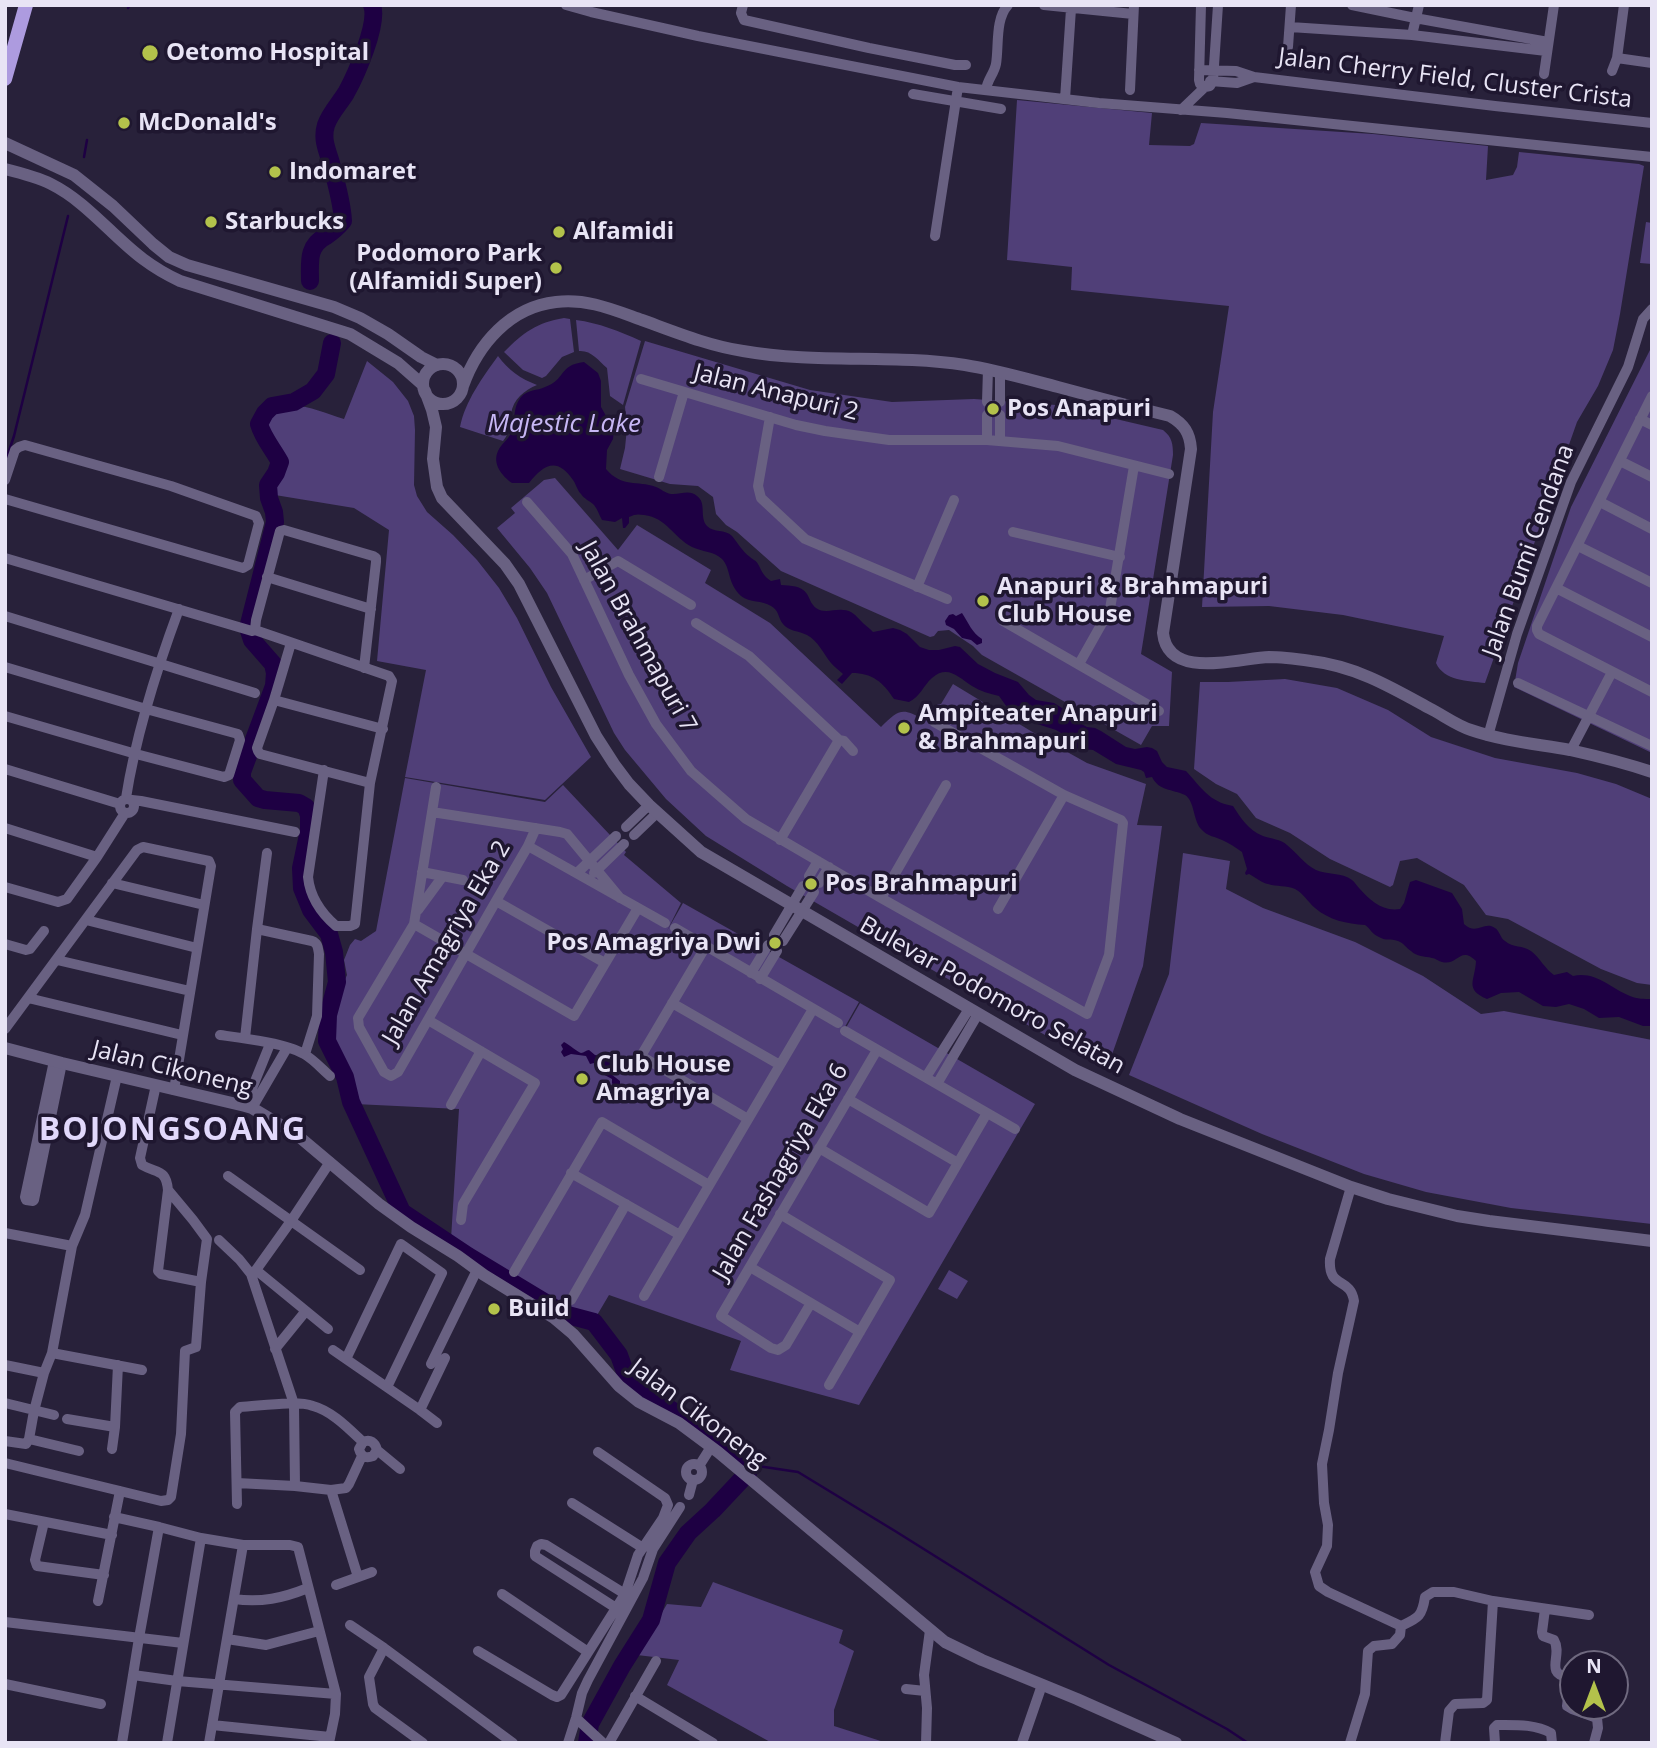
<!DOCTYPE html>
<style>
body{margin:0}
#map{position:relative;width:1657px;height:1748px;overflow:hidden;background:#28213a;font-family:"Open Sans",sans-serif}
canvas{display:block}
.frame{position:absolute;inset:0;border:7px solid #e8e4f5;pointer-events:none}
.north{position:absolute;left:1559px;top:1650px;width:70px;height:70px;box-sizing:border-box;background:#1f1730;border:2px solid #6f697f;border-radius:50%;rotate:0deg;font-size:19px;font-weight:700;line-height:28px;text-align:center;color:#e8e4f5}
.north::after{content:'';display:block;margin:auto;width:24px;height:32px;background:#b3c24b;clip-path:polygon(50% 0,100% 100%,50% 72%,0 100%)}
</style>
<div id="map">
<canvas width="1657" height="1748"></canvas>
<div class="frame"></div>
<div class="north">N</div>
</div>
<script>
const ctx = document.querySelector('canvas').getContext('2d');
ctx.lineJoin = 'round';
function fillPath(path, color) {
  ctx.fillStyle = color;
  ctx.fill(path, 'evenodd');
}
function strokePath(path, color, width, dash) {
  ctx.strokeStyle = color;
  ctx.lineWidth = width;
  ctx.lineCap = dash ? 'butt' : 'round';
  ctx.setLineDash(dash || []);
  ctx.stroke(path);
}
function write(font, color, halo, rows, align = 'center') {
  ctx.font = font + ' "Open Sans",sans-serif';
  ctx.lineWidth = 7;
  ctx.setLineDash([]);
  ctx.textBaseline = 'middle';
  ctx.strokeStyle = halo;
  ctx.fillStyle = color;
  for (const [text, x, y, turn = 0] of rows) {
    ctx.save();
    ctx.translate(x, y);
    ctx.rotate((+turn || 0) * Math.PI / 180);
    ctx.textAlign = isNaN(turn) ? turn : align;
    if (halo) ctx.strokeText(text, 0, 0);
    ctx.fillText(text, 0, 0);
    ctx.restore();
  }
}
const green = new Path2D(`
 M1017 100 1152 113 1149 145 1190 146 1194 144 1201 123 1373 134 1488 146 1486 180 1513 175 1517 167 1519 152 1639 164 1644 166 1620 314 1613 350 1598 386 1577 422 1485 683C1468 681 1444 681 1436 663L1444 636 1343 615 1269 606 1202 607 1213 412 1229 306 1071 290 1072 267 1007 260Z
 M1646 222 1652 223V264L1640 263Z
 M564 318 570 319 574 352 562 357 546 376 542 378 523 370 504 352C524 332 536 323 564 318Z
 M576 320C599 323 619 331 641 341L623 405 610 396 607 368C598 360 591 350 579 351Z
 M645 341 810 390 892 402 974 399 1056 405 1163 430C1172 437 1173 444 1173 455L1141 654 1172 672 1169 726H1152L1141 745 982 655 973 646 949 630 938 631 934 636 930 637 781 571 737 532 726 525 716 514 713 497 698 486 670 484 620 469 625 448 627 428 625 407Z
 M1652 346V753L1514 687 1518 663 1571 507Z
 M498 356C508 370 521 379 537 385 525 390 513 399 511 414 510 425 511 431 503 441L460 427C465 401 483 377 498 356Z
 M367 361 393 382 408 401 414 416 415 430 414 485 417 496 427 512 453 535 477 560 499 588 517 618 551 687 591 757 545 800 405 777 426 670 377 661 389 530 354 508 275 495 272 500C272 499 271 490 271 489 273 477 285 474 283 458 280 443 263 440 264 419 287 393 316 411 344 419Z
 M555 478 618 550 637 525 711 570 705 583 770 623 881 727C897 712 901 706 922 719L938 704H941L953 684 1044 739 1087 763 1146 784 1137 825 1162 826 1143 966 1108 1066 1045 1035 787 886 706 836 666 799 625 750 614 733 547 593 530 568 497 528 515 513 511 508 544 480Z
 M1285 679 1337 688 1388 710 1431 737 1495 758 1577 773 1616 784 1652 799V985L1637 983 1601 969 1508 919 1486 915 1464 885 1417 858 1400 861 1393 885 1390 887 1330 859 1290 833 1256 818 1237 794 1216 784 1194 769 1200 682H1228Z
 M405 778 545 802 563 785 626 852 624 855 681 903 667 931 683 903 859 1002 842 1032 843 1033 860 1003 1035 1104 859 1405 730 1370 741 1341 609 1295 596 1317H587L573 1315 451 1239 459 1109 355 1104 351 1079 327 1033 335 1001 347 975 344 960 350 945 355 939 361 941 376 931Z
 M1183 853 1230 861 1226 889 1263 908 1355 942 1423 976 1481 1014 1504 1011 1652 1040V1224L1511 1208 1426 1192 1364 1174 1262 1134 1129 1075 1169 974Z
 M949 1270 968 1281 957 1299 938 1289Z
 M713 1582 843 1630 839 1643 854 1651 834 1710V1726L887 1743H772L667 1685 679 1660 637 1655 667 1604 701 1607Z`);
const water = new Path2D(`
 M584 362 598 373 601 381V407L614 430 613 439 607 450 606 469C622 488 637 480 656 487 661 489 665 493 671 494 680 495 689 489 697 496 707 503 699 517 707 526 714 533 725 529 732 536 738 543 742 551 750 557 753 560 756 560 758 564 762 571 763 576 771 581L780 579 781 585C791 586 801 585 807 594 810 599 811 604 816 608 825 614 833 609 843 610 852 610 856 616 861 621 864 625 870 628 873 632L893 628 900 630 907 634 920 647 929 650H939L955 646 960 647 978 664 995 673 1018 682 1029 695 1036 700 1054 703 1062 708 1078 722 1087 727 1095 728 1101 731 1126 747 1135 749 1147 747 1152 748 1157 751 1162 762 1167 767 1186 771C1201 787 1209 802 1233 806 1241 818 1248 830 1263 836 1271 839 1281 839 1287 845 1297 853 1304 864 1316 870 1327 875 1342 872 1352 880 1355 882 1356 885 1359 888 1370 900 1382 912 1400 909L1404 903 1410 882 1416 880 1452 893 1462 909 1464 924C1477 936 1484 920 1495 928 1500 931 1500 938 1505 941 1513 948 1523 945 1531 951 1540 958 1545 969 1554 975L1567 972 1573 976C1596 971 1610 988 1630 996 1637 999 1644 999 1652 999V1026H1643L1619 1017 1599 1018 1584 1009 1569 1004 1556 1007 1543 1006 1519 992 1501 993 1487 999C1464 989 1475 981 1476 961 1460 945 1458 966 1442 962 1438 961 1435 958 1432 958 1424 956 1417 957 1411 951 1406 948 1404 943 1398 941 1390 938 1387 942 1377 936 1371 933 1371 929 1365 925 1347 924 1329 920 1315 908 1308 902 1303 893 1295 889 1286 885 1277 887 1268 884 1262 883 1255 877 1249 874L1246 875 1245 873 1247 869 1242 852C1235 847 1229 843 1222 840 1216 837 1207 836 1202 830 1193 822 1195 801 1185 795 1172 789 1159 791 1152 777L1146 778 1144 772 1141 770 1116 764 1093 750 1074 748 1068 744 1061 733 1056 730 1034 723 1020 714 1009 710 999 696C990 694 980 691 972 686 959 678 948 664 932 678 923 686 920 697 909 702L894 699C883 682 872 673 852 673L842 684 837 680 843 674C839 670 834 667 831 663 823 653 818 641 807 635 799 631 788 631 783 624 778 618 779 610 771 606 762 600 750 603 741 596 727 583 731 568 722 559 714 551 702 552 692 547 673 537 667 518 644 515 638 514 635 514 629 517V523L625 528H623L622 518 615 522 602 520C599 515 598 510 594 505 590 501 584 499 581 494 577 490 576 484 573 480 557 456 543 465 529 483H512C502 476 492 464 498 451 501 444 508 440 511 433 516 421 512 408 521 397 528 389 537 391 545 387 566 380 558 365 584 362Z
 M962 613C968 622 972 633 982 639V643L977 645 971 640 962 638 954 629 946 625 945 621 949 615 953 614 956 616Z
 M564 1042C568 1044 579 1053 581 1053 584 1053 586 1050 589 1050L595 1055 601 1056 616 1063 617 1069 615 1070 610 1068 607 1069V1071L620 1081V1087L613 1085 612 1083V1079L601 1073 602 1064 598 1062 590 1064 586 1056 571 1054 564 1057 561 1052 563 1049 561 1045Z`);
const stream = new Path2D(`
 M128 8 130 5
 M84 157 87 140
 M5 463 14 436 68 216
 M751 1465 798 1472 895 1531 1109 1665 1227 1729 1248 1743`);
const river = new Path2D(`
 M310 281C310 262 307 246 326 236 334 231 337 228 343 221 342 203 337 185 332 167 329 153 321 141 326 125 330 113 340 103 346 93 356 75 379 23 372 5
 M332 343 326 374 313 391 294 402 272 406 265 413 259 424C263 438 273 449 280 462L276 473 268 485 269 498 274 512 275 522 248 628 252 640 273 664 275 673 274 686 242 772V780L258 798 265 800 299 803 306 807 309 815V830L301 868 302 888 311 910 329 934 334 952 337 982 328 1015 327 1041 345 1077 351 1102 402 1212 468 1256 564 1314 594 1322 619 1355 629 1383 752 1461 748 1473
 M587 1743 590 1724 622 1666 651 1620 667 1563 688 1533 713 1510 744 1477`);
const minor = new Path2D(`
 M566 5 591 12 698 36 958 87 1099 103 1227 113 1652 157
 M743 5 741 13 744 20 869 48 955 65H966
 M1044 5 1133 14
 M1201 5 1199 80 1200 84 1205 87 1210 86 1213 81 1218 5
 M1352 5 1415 18 1548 42
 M1290 27 1412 35 1546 51
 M1412 35 1419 5
 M1288 47 1291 5
 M1617 58 1652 63
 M1199 70 1236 71 1254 77 1495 106 1652 123
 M1612 71 1617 58 1624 5
 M1544 74 1554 5
 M1210 81 1237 83 1254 77
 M986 90C987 80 994 74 996 64 999 46 995 19 1008 5
 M1130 90 1134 5
 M913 94 1001 109
 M1065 99 1071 9
 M1181 110 1205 87
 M935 236 958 87
 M641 379 796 425 825 431 889 440H987L1058 446 1169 474
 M1652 396 1537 626V630L1539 634 1652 692
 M987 402 988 369
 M1000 402V372
 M770 417 758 486 761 498 805 539 947 599
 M1640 419 1652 425
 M987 440V415
 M1000 441V415
 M1620 461 1652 477
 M659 477 684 392
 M5 480 15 450 19 447 25 445 171 486 256 516 259 523 248 565 243 568 5 499
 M527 502 572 554 629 675 656 724 691 771 746 819 881 898 1087 1014 1109 955 1123 823 1121 820 1064 795 934 722
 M1600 502 1652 529
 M1013 532 1120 557
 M1578 546 1652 583
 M5 558 252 631 255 630 389 676 392 681 370 783 260 754 258 751 257 748 274 700 291 643
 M267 577 371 609
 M584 580 618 561 691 605
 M917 587 954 500
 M1556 588 1652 637
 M5 616 255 693
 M1003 621 1159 711
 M696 623 749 656 839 740 844 741 853 751
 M255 630 256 620 280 531 284 530 373 556 376 558V562L364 668
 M1079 664 1110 609 1134 466
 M5 667 146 709 238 734 240 740 229 775 224 777 136 754 5 716
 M1518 683 1652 746
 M274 700 383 729
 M1488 736 1517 634 1571 482 1628 367 1643 319 1652 309
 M1571 750 1612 672
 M5 769 120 804
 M324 770 308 877C310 897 321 913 336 926H350L355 924 370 783
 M436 787 414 924 358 1018 359 1027 384 1072 391 1076 398 1072 496 901 528 846 536 828
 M126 798C136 734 156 671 179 609
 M120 806a7 7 0 1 1 14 0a7 7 0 1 1-14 0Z
 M132 800 141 801 295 832
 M432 812 560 832 567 834 620 898
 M626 827 649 805
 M5 828 97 857
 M634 835 657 813
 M780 840 839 740
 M528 846 665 923
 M422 872 463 880
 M577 873 616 836
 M594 873 624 844
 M809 876 818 861
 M112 883 204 905
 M819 883 829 867
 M5 887 58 902 67 899 97 857 125 813
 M881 898 946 785
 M496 901 605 963
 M998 909 1064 795
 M418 910 443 876
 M86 920 197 948
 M414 924 574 1016 638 908
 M675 928 838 1023
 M257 929 267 853
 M774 935 803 886
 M783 941 814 892
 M5 944 26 950 30 949 44 931
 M706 946 641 1056 748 1119
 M57 960 190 991
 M751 973 768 945
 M760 979 777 951
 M28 998 182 1035
 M672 1003 780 1065
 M428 1020 535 1083 463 1204 461 1220
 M5 1029 137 850 143 847 209 861 211 866 174 1090
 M845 1031 1015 1129
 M220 1035C242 1038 286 1043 304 1054 313 1059 322 1069 330 1076
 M245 1038 257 929 312 941C318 943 318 948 319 954L317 1016 305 1054
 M54 1061 25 1197 26 1200 33 1201 34 1200 62 1063
 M926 1077 969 1009
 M937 1084 978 1014
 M156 1085 140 1158 142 1165C158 1174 166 1169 168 1190L158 1271 161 1274 201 1282 207 1239 193 1220 168 1190
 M848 1099 958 1163
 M451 1105 481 1051
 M245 1106 270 1044
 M252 1108 287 1048
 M819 1148 929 1213 987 1113
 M571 1173 680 1235
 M228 1176 360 1270
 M1351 1187 1330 1259C1328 1290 1350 1276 1354 1301L1338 1373 1329 1430 1322 1464 1324 1503 1328 1525 1327 1546 1315 1572 1319 1586 1328 1592 1401 1626C1418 1618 1422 1617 1425 1597L1433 1592H1454L1493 1601 1589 1615
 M780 1214 890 1280 829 1385
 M5 1233 72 1246
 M219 1240 239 1259 251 1274 294 1404 295 1486 331 1490
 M750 1267 860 1332
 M256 1270 328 1329
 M514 1272 602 1122 709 1185
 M251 1274 256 1270 291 1221 330 1162
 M644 1296 813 1009
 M571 1300 626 1204
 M811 1303 786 1345 778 1350 771 1348 721 1316 877 1050
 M275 1349 305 1312
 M333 1350 346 1359
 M52 1353 142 1370
 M431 1364 477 1270
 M5 1365 44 1373
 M387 1387 442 1273 401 1244 346 1359 420 1410 445 1358
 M5 1403 54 1415
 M420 1410 437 1423
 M67 1419 115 1427 118 1365
 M29 1439 34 1411 44 1373 52 1353 72 1246 85 1215 117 1076
 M5 1441 26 1444 29 1439 79 1451
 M112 1449 115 1427
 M377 1450 400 1469
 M5 1463 120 1491
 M686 1472a8 8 0 1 1 16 0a8 8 0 1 1-16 0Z
 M699 1466 711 1447
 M237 1483 295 1486
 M689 1495 693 1480
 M572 1503 643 1548
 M237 1504 235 1412 240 1407C260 1406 296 1400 313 1406 332 1411 349 1429 363 1442 370 1439 375 1442 377 1450L373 1456C365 1459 361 1456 359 1449L363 1442
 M5 1514 112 1535
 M114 1517 159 1527
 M44 1522 35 1560 37 1566 104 1575
 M201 1538 243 1545H290L298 1547 336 1694 335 1714 329 1743
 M358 1577 331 1490 346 1488 349 1484 362 1456
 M336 1585 372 1572
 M502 1594 588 1652
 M234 1599C261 1603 283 1598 308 1588
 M98 1601 120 1491 161 1501 168 1500 171 1497 181 1434 185 1351 196 1347 201 1282
 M616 1608 535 1556V1551L537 1546 541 1544 546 1545 625 1594
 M1545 1609 1542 1632 1543 1636 1554 1640C1563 1655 1544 1674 1568 1677L1570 1680 1567 1706 1572 1709 1597 1718 1598 1728 1594 1743
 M5 1622 183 1643
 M350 1625 384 1648 513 1743
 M227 1639 266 1645 319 1631
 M384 1648 369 1677 373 1704 375 1708 423 1743
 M478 1651 552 1695 557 1697 561 1695 625 1594 638 1555 663 1518 668 1505 665 1498 598 1452
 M133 1675 177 1681 336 1694
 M5 1684 101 1704
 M906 1689 925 1691
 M635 1696 713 1743
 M576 1718 603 1743
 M212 1725 330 1737
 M122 1743 139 1638 159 1527 201 1538 167 1743
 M209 1743 243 1545
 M568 1743 576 1718 582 1693 588 1680 643 1578 653 1549 680 1507
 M609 1743 656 1661
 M926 1743 927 1708 924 1675 930 1630
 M1022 1743 1042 1685
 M1350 1743 1365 1694 1368 1651 1374 1646 1392 1644 1400 1635 1401 1626
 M1445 1743 1449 1711 1455 1704 1483 1703 1487 1700 1493 1601
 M1495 1743 1494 1728 1497 1725C1516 1725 1535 1724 1551 1733L1552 1743`);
const tertiary = new Path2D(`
 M5 143 74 175 113 206 153 244 169 257 187 265 334 307 360 318 388 334 421 357 437 365
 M5 169C21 173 37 177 51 184 87 202 112 236 143 259 155 268 167 275 180 281L350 334 398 363 423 385
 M423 384a20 20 0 1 1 40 0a20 20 0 1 1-40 0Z
 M463 386C478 344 510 307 556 302 587 298 614 310 642 320 675 332 709 346 743 351 817 364 892 354 965 365 996 370 1027 379 1058 387 1095 397 1133 407 1170 416 1184 424 1190 433 1191 449L1163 633C1168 681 1239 658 1269 657 1283 657 1297 659 1311 661 1355 666 1391 687 1429 708 1443 715 1456 725 1471 730 1503 741 1537 744 1570 750 1597 756 1625 763 1652 772
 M425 391 432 410 436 427 433 459 437 487 442 498 505 564 519 584 596 736 614 764 629 784 649 805 701 852 1075 1070 1180 1119 1351 1187 1388 1199 1457 1216 1489 1221 1652 1241
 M5 1048 62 1063 245 1106 252 1108 297 1135 379 1204 411 1227 458 1256 484 1275 554 1318 573 1334 619 1386 639 1402 679 1423 718 1452 945 1642 982 1660 1077 1699 1176 1743`);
const primary = new Path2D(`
 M5 79 26 5`);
const markers = [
 [150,53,9,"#b3c24b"],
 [124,123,7,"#b3c24b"],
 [275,172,7,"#b3c24b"],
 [211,222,7,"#b3c24b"],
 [559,232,7,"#b3c24b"],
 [556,268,7,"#b3c24b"],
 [993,409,7,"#b3c24b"],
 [983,601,7,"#b3c24b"],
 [904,728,7,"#b3c24b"],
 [811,884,7,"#b3c24b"],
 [775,943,7,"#b3c24b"],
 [582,1079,7,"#b3c24b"],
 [494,1309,7,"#b3c24b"]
];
const poiNames = [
 ["Oetomo Hospital",166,53],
 ["McDonald's",138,123],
 ["Indomaret",289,172],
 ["Starbucks",225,222],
 ["Alfamidi",573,232],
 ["Podomoro Park",542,254,"right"],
 ["(Alfamidi Super)",542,282,"right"],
 ["Pos Anapuri",1007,409],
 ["Anapuri & Brahmapuri",997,587],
 ["Club House",997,615],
 ["Ampiteater Anapuri",918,714],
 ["& Brahmapuri",918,742],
 ["Pos Brahmapuri",825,884],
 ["Pos Amagriya Dwi",761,943,"right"],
 ["Club House",596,1065],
 ["Amagriya",596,1093],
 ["Build",508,1309]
];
const streetNames = [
 ["Jalan Cherry Field, Cluster Crista",1455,79,7],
 ["Jalan Anapuri 2",776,393,14],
 ["Jalan Bumi Cendana",1529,551,-70],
 ["Jalan Brahmapuri 7",638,637,61],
 ["Jalan Amagriya Eka 2",447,943,-60],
 ["Bulevar Podomoro Selatan",992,996,29],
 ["Jalan Cikoneng",172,1069,14],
 ["Jalan Fashagriya Eka 6",781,1172,-60],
 ["Jalan Cikoneng",698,1414,37]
];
const waterNames = [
 ["Majestic Lake",564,425]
];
const districtNames = [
 ["BOJONGSOANG",173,1131]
];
fillPath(green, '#503f78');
fillPath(water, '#1e0043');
strokePath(stream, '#1e0043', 2.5);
strokePath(river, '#1e0043', 18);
strokePath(minor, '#696182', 10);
strokePath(tertiary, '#696182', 12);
strokePath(primary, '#ad9bdf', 14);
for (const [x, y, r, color] of markers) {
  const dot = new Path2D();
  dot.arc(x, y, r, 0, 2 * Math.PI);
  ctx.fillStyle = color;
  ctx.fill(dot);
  strokePath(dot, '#1f1730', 2.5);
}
write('bold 24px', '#e8e4f5', '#1f1730', poiNames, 'left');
write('24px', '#e8e4f5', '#1f1730', streetNames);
write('italic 26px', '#c7b7f5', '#1f1730', waterNames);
ctx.letterSpacing = '2px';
write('bold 32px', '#e1d8fb', '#1f1730', districtNames);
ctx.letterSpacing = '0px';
</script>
